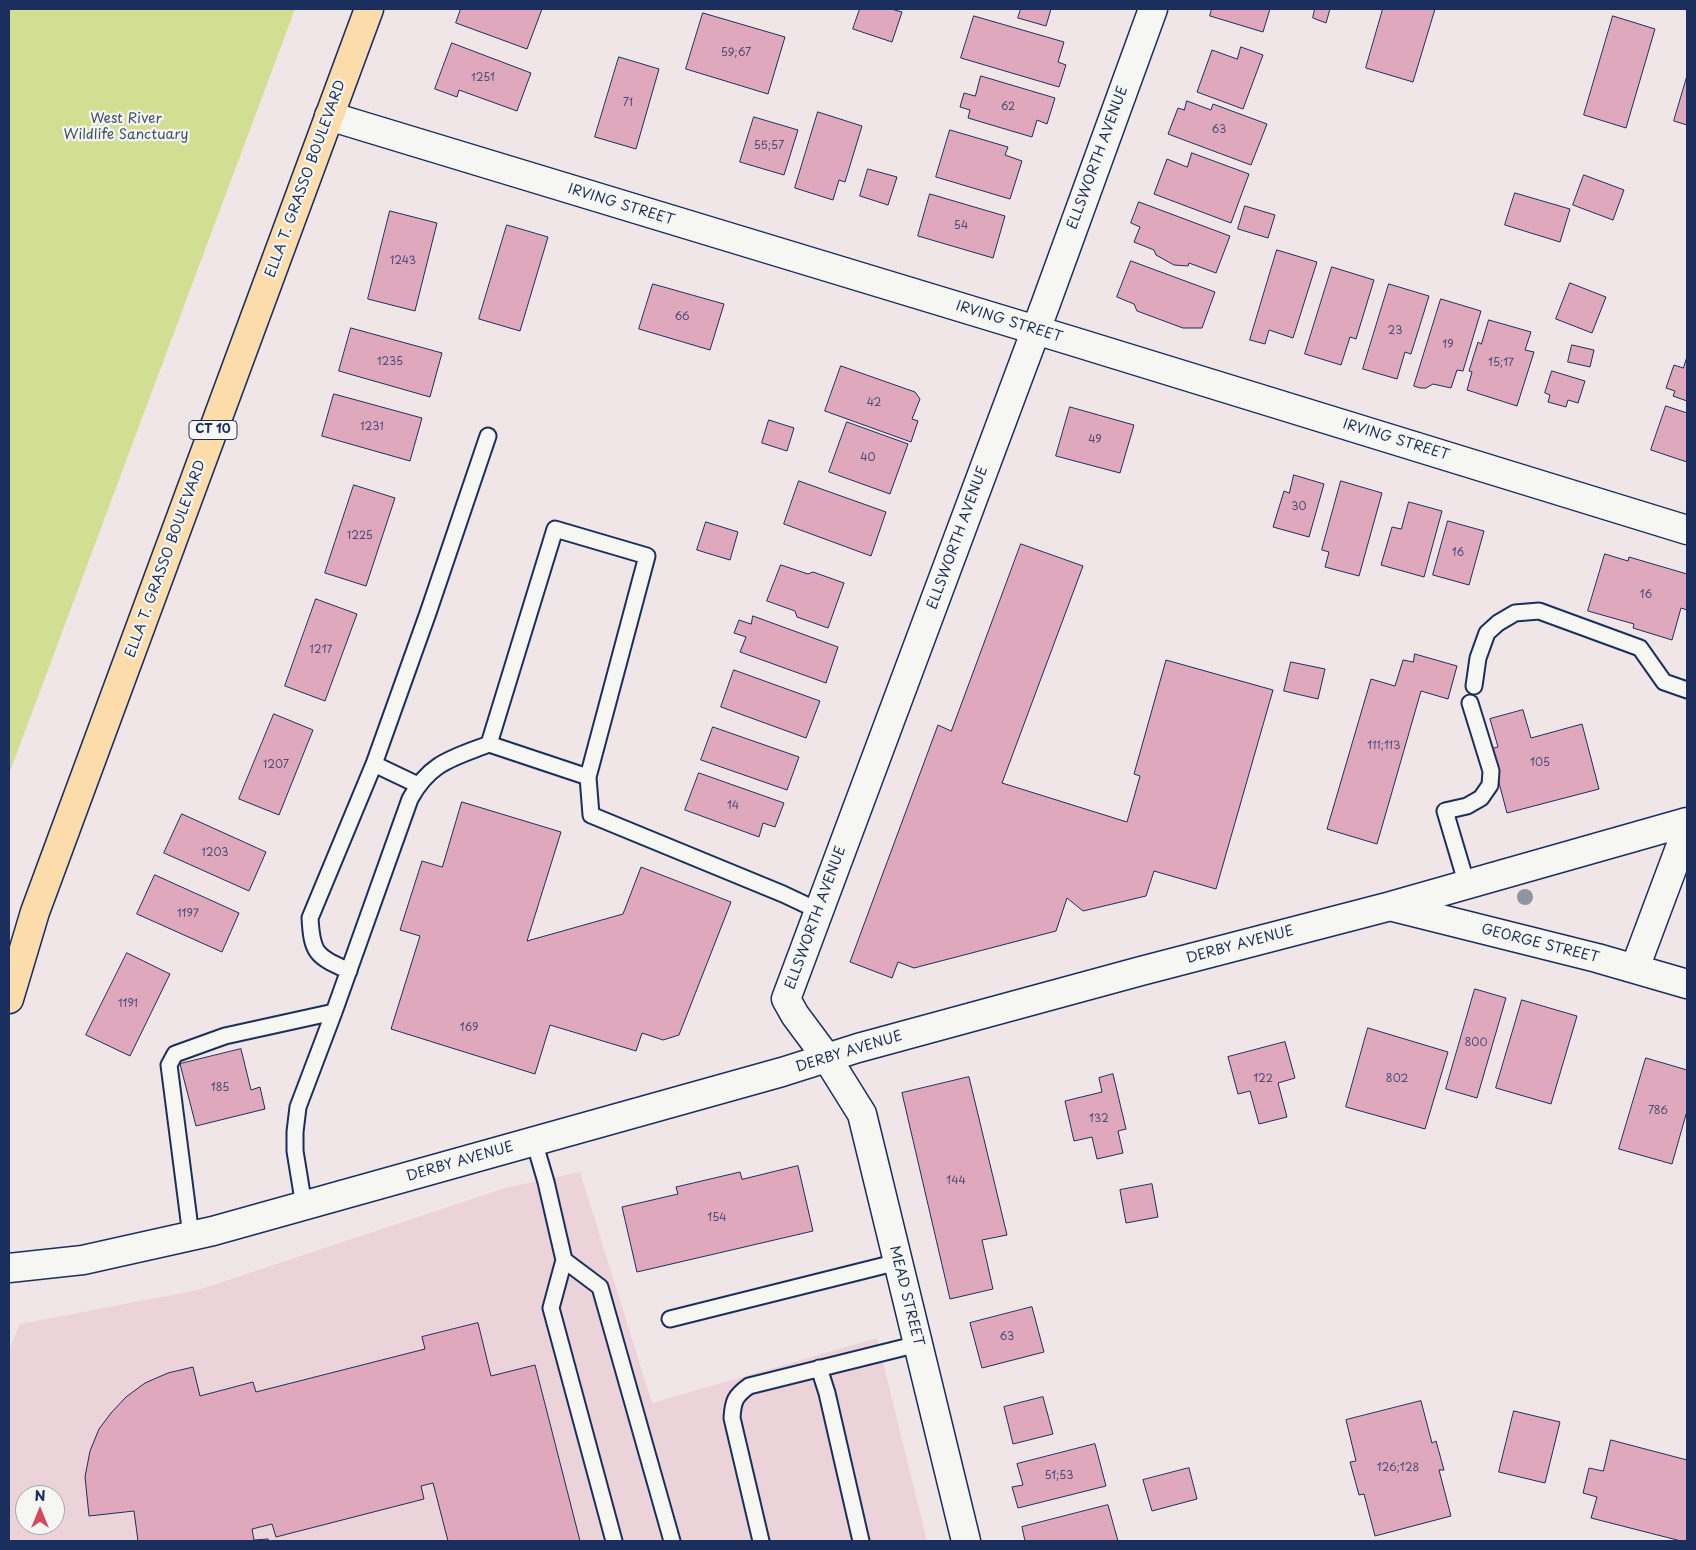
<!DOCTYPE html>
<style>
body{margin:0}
#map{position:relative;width:1696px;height:1550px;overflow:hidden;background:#f1e6e7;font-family:"Playpen Sans",sans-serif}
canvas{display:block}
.frame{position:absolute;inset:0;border:10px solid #1b2f5e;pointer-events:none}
.north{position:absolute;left:15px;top:1485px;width:50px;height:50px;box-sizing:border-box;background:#f6f6f2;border:1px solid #9ea6b7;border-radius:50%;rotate:0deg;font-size:14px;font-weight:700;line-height:20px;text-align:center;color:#1b2f5e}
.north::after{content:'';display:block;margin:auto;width:18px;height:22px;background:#d1495b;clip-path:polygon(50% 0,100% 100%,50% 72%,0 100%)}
</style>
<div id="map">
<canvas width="1696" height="1550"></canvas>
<div class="frame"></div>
<div class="north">N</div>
</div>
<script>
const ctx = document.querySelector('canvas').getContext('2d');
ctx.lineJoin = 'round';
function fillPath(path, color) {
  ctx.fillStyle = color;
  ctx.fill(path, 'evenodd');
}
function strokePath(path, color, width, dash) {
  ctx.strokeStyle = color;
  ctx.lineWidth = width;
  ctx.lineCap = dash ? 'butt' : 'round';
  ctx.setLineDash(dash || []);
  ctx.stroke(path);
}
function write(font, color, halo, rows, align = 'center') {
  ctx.font = font + ' "Playpen Sans",sans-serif';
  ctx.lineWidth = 4.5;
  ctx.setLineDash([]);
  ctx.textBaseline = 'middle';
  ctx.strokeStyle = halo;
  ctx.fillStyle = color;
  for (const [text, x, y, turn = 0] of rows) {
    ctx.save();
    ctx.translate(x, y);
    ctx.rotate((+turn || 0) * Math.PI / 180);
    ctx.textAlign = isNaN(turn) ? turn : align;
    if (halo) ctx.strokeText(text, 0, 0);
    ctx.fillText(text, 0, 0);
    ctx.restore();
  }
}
const built = new Path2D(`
 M580 1172 652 1403 877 1338 927 1541H9V1350L20 1324 198 1290 505 1188ZM25 1495H55V1525H25Z`);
const green = new Path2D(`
 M9 9H295L9 774Z`);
const building = new Path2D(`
 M461 9H542L527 49 456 23Z
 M860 9H891L902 12 892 42 853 29Z
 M1021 9H1051L1046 26 1018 18Z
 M1212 9H1270L1263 32 1210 16Z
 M1315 9H1330L1326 23 1313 18Z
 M1383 9H1435L1413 82 1366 68Z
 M703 13 785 37 768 94 686 69Z
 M974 16 1064 42 1058 62 1066 65 1059 87 961 58Z
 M1613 16 1655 29 1626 128 1584 115Z
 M452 43 531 73 517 111 459 90 457 97 435 89Z
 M1241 47 1263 55 1243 109 1197 92 1212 50 1237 59Z
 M619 57 659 69 636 149 595 137Z
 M981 76 1055 98 1047 124 1037 120 1032 137 968 118 970 110 960 107 964 93 975 96Z
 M1687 76V125L1674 121Z
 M1187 101 1211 110 1213 104 1267 124 1251 165 1168 134 1178 108 1184 110Z
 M818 112 862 126 845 182 839 180 833 200 795 188Z
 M754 117 798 130 784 175 740 162Z
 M950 130 1008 147 1005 155 1022 161 1010 199 936 177Z
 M1192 153 1249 174 1231 223 1154 194 1167 159 1187 167Z
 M868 169 897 177 888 205 860 196Z
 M1584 175 1624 190 1613 220 1573 205Z
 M1515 193 1570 209 1560 242 1505 225Z
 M930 194 1005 216 993 258 918 236Z
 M1139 202 1230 236 1216 273 1189 263 1188 266 1174 265 1156 255 1154 250 1134 242 1140 227 1131 223Z
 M1245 206 1275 215 1268 238 1238 229Z
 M390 211 437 223 415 311 368 299Z
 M507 225 548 237 520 331 479 319Z
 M1277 250 1317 262 1293 338 1269 330 1265 344 1250 340Z
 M1131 261 1215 292 1202 328H1183L1137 311 1134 304 1117 297Z
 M1332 267 1374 280 1356 339 1350 337 1341 365 1305 354Z
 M1570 283 1606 297 1592 333 1556 319Z
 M653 284 724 304 710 350 639 329Z
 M1389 284 1429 296 1411 354 1405 352 1397 379 1363 369Z
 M1441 299 1481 311 1463 371 1457 370 1451 388 1433 384 1426 388H1420L1414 386Z
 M1489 320 1531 332 1525 350 1534 352 1517 406 1467 390 1472 372 1469 371 1478 342 1481 344Z
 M351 328 442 353 430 397 339 371Z
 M1572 345 1594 350 1590 367 1568 362Z
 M1687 357V401L1673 396 1675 391 1666 388 1674 365 1683 368Z
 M841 366 915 392 920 399 912 419 918 421 911 442 825 411Z
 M1552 371 1585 381 1578 403 1568 400 1566 407 1548 402 1550 395 1545 393Z
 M334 394 422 418 410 461 322 436Z
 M1666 406 1687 413V462L1651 450Z
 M1070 407 1134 425 1120 473 1056 456Z
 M769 420 794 428 787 451 762 443Z
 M847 422 908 444 890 494 829 472Z
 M1294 475 1324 484 1309 537 1273 527 1284 491 1289 493Z
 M799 481 886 512 871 556 784 524Z
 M1341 481 1382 493 1359 576 1325 567 1329 552 1322 550Z
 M354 485 395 498 366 586 325 573Z
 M1409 502 1442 511 1424 577 1381 565 1392 527 1401 529Z
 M1448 521 1484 531 1469 585 1433 575Z
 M706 522 738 532 730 560 697 550Z
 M1021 544 1083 566 1002 783 1127 822 1140 776 1134 774 1166 660 1273 690 1216 889 1154 871 1146 896 1083 911 1067 898 1056 931 914 968 898 962 892 978 850 962 938 725 951 731Z
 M1605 554 1628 561 1629 557 1687 574V610L1681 608 1672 640 1633 628 1634 624 1588 611Z
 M781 565 808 574 813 572 844 583 828 628 797 617 795 611 767 601Z
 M316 599 357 614 325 701 285 686Z
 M753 616 838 647 826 683 740 652 746 637 734 633 739 620 751 624Z
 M1415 654 1457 666 1448 699 1421 691 1377 844 1327 829 1371 679 1395 686 1403 660 1413 662Z
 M1291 662 1325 669 1318 699 1284 691Z
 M734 670 820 701 806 738 721 707Z
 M1523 710 1531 738 1582 724 1599 789 1507 813 1490 749 1498 747 1490 719Z
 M274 714 313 730 279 815 239 799Z
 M713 727 799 757 787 790 701 760Z
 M699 773 784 803 775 827 763 823 759 837 685 810Z
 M462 802 561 832 527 941 623 914 641 867 731 902 679 1035 663 1040 642 1033 636 1051 550 1025 535 1074 391 1029 420 936 400 930 422 861 442 867Z
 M182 814 266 852 249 891 164 853Z
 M155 875 239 913 222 952 137 914Z
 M127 953 170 974 130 1056 86 1035Z
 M1475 989 1506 998 1477 1098 1446 1089Z
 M1522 1000 1577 1016 1551 1104 1496 1088Z
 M1368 1028 1448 1052 1425 1129 1346 1107Z
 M1285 1042 1295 1078 1278 1083 1287 1117 1259 1124 1250 1091 1238 1094 1228 1057Z
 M241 1049 251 1090 260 1087 265 1109 196 1126 180 1064Z
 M1646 1058 1687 1070V1111L1672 1164 1619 1149Z
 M1113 1074 1126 1129 1118 1131 1123 1153 1097 1159 1092 1137 1074 1141 1065 1101 1102 1092 1099 1078Z
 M969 1077 1007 1235 982 1240 993 1289 950 1299 902 1093Z
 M798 1166 813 1231 637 1272 622 1207 678 1194 676 1187 740 1172 742 1179Z
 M1152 1184 1158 1217 1126 1223 1120 1190Z
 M1032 1307 1044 1352 982 1368 970 1323Z
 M478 1323 491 1376 535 1365 580 1541H448L433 1483 421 1486 424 1499 276 1537 272 1524 252 1529 254 1540 268 1539 269 1541H138L134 1511 89 1516 85 1477 90 1451 99 1429 111 1413 126 1397 145 1383 168 1373 193 1367 200 1396 253 1382 256 1392 425 1349 422 1337Z
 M1043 1397 1053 1434 1013 1444 1004 1407Z
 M1421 1401 1432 1443 1436 1441 1444 1470H1439L1451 1516 1375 1536 1364 1494 1359 1495 1350 1462 1356 1461 1346 1420Z
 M1514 1411 1560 1422 1545 1483 1499 1472Z
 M1611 1440 1687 1460V1541H1681L1591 1518 1597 1497 1583 1493 1589 1468 1603 1471Z
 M1095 1444 1106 1486 1018 1508 1012 1487 1023 1485 1017 1464Z
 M1189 1468 1197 1499 1152 1511 1143 1480Z
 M1108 1505 1118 1541H1025L1022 1527Z`);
const service = new Path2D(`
 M1474 686 1478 658 1487 633 1498 623 1515 613 1539 611 1640 648 1664 682 1687 690
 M489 744 588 777
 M374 764 418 785
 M1467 885 1445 811 1467 806 1481 798 1490 785 1491 771 1470 703
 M349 971C317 956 312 955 310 918L374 764 428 613 488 436
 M534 1141 546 1182 564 1260 551 1308 614 1541
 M304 1206 295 1151V1132L298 1107 334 1012 410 799C430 762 453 758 489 744L555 529 647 556 588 777 591 815 783 894 819 911
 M191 1236 169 1065 175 1054 225 1036 334 1012
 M564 1260 600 1287 672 1541
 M670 1319 898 1262
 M819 1368 827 1393 861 1541
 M761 1541 732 1418C733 1401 735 1396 749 1386L918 1344`);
const minor = new Path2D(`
 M329 116 1072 341 1687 530
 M1635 968 1687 829
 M966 1541 862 1114 827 1058 795 1015 786 999 1046 303 1153 9`);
const secondary = new Path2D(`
 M1393 907 1597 958 1687 984
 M9 1268 83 1260 213 1231 782 1072 858 1048 1141 971 1391 906 1687 822`);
const primary = new Path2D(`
 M9 999 35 912 369 9`);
const trees = [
 [1525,897]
];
const numberNames = [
 ["59;67",736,53],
 ["1251",483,78],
 ["71",628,103],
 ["62",1008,107],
 ["63",1219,130],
 ["55;57",769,146],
 ["54",961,226],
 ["1243",403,261],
 ["66",682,317],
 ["23",1395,331],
 ["19",1448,345],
 ["1235",390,362],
 ["15;17",1501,363],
 ["42",874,403],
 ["1231",372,427],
 ["49",1095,440],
 ["40",868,458],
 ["30",1299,507],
 ["1225",360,536],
 ["16",1458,553],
 ["16",1646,595],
 ["1217",321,650],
 ["111;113",1384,746],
 ["105",1540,763],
 ["1207",276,765],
 ["14",733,806],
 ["1203",215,853],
 ["1197",188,914],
 ["1191",128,1004],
 ["169",469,1028],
 ["800",1476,1043],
 ["122",1263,1079],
 ["802",1397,1079],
 ["185",220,1088],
 ["786",1658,1111],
 ["132",1099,1119],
 ["144",956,1181],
 ["154",717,1218],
 ["63",1007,1337],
 ["126;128",1398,1468],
 ["51;53",1059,1476]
];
const shields = [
 [213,430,48]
];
const shieldNames = [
 ["CT 10",213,430]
];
const parkNames = [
 ["West River",126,119],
 ["Wildlife Sanctuary",126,135]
];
const streetNames = [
 ["ELLSWORTH AVENUE",1098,158,-70],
 ["ELLA T. GRASSO BOULEVARD",306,179,-70],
 ["IRVING STREET",621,205,17],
 ["IRVING STREET",1009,322,17],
 ["IRVING STREET",1396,440,17],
 ["ELLSWORTH AVENUE",958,538,-70],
 ["ELLA T. GRASSO BOULEVARD",166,559,-70],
 ["ELLSWORTH AVENUE",816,918,-70],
 ["GEORGE STREET",1540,944,14],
 ["DERBY AVENUE",1240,945,-15],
 ["DERBY AVENUE",849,1052,-17],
 ["DERBY AVENUE",460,1162,-16],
 ["MEAD STREET",906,1296,76]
];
fillPath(built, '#ecd3da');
fillPath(green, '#d2df93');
fillPath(building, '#dfa8bd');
strokePath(building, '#1b2f5e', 1);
strokePath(service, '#1b2f5e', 19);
strokePath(minor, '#1b2f5e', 31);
strokePath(secondary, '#1b2f5e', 31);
strokePath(primary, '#1b2f5e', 31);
strokePath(service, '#f6f6f2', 15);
strokePath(minor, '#f6f6f2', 28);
strokePath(secondary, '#f6f6f2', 28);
strokePath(primary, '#fddcac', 28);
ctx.fillStyle = '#9095a2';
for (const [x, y] of trees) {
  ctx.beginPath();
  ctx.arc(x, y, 8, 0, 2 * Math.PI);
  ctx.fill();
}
write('11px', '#4c4d76', null, numberNames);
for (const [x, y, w] of shields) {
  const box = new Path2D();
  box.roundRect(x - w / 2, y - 9.5, w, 19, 4);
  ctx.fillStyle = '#f6f6f2';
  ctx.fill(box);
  strokePath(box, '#1b2f5e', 1);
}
write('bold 12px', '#1b2f5e', null, shieldNames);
write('14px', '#405269', '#f6f6f2', parkNames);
write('14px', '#1b2f5e', '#f6f6f2', streetNames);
</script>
